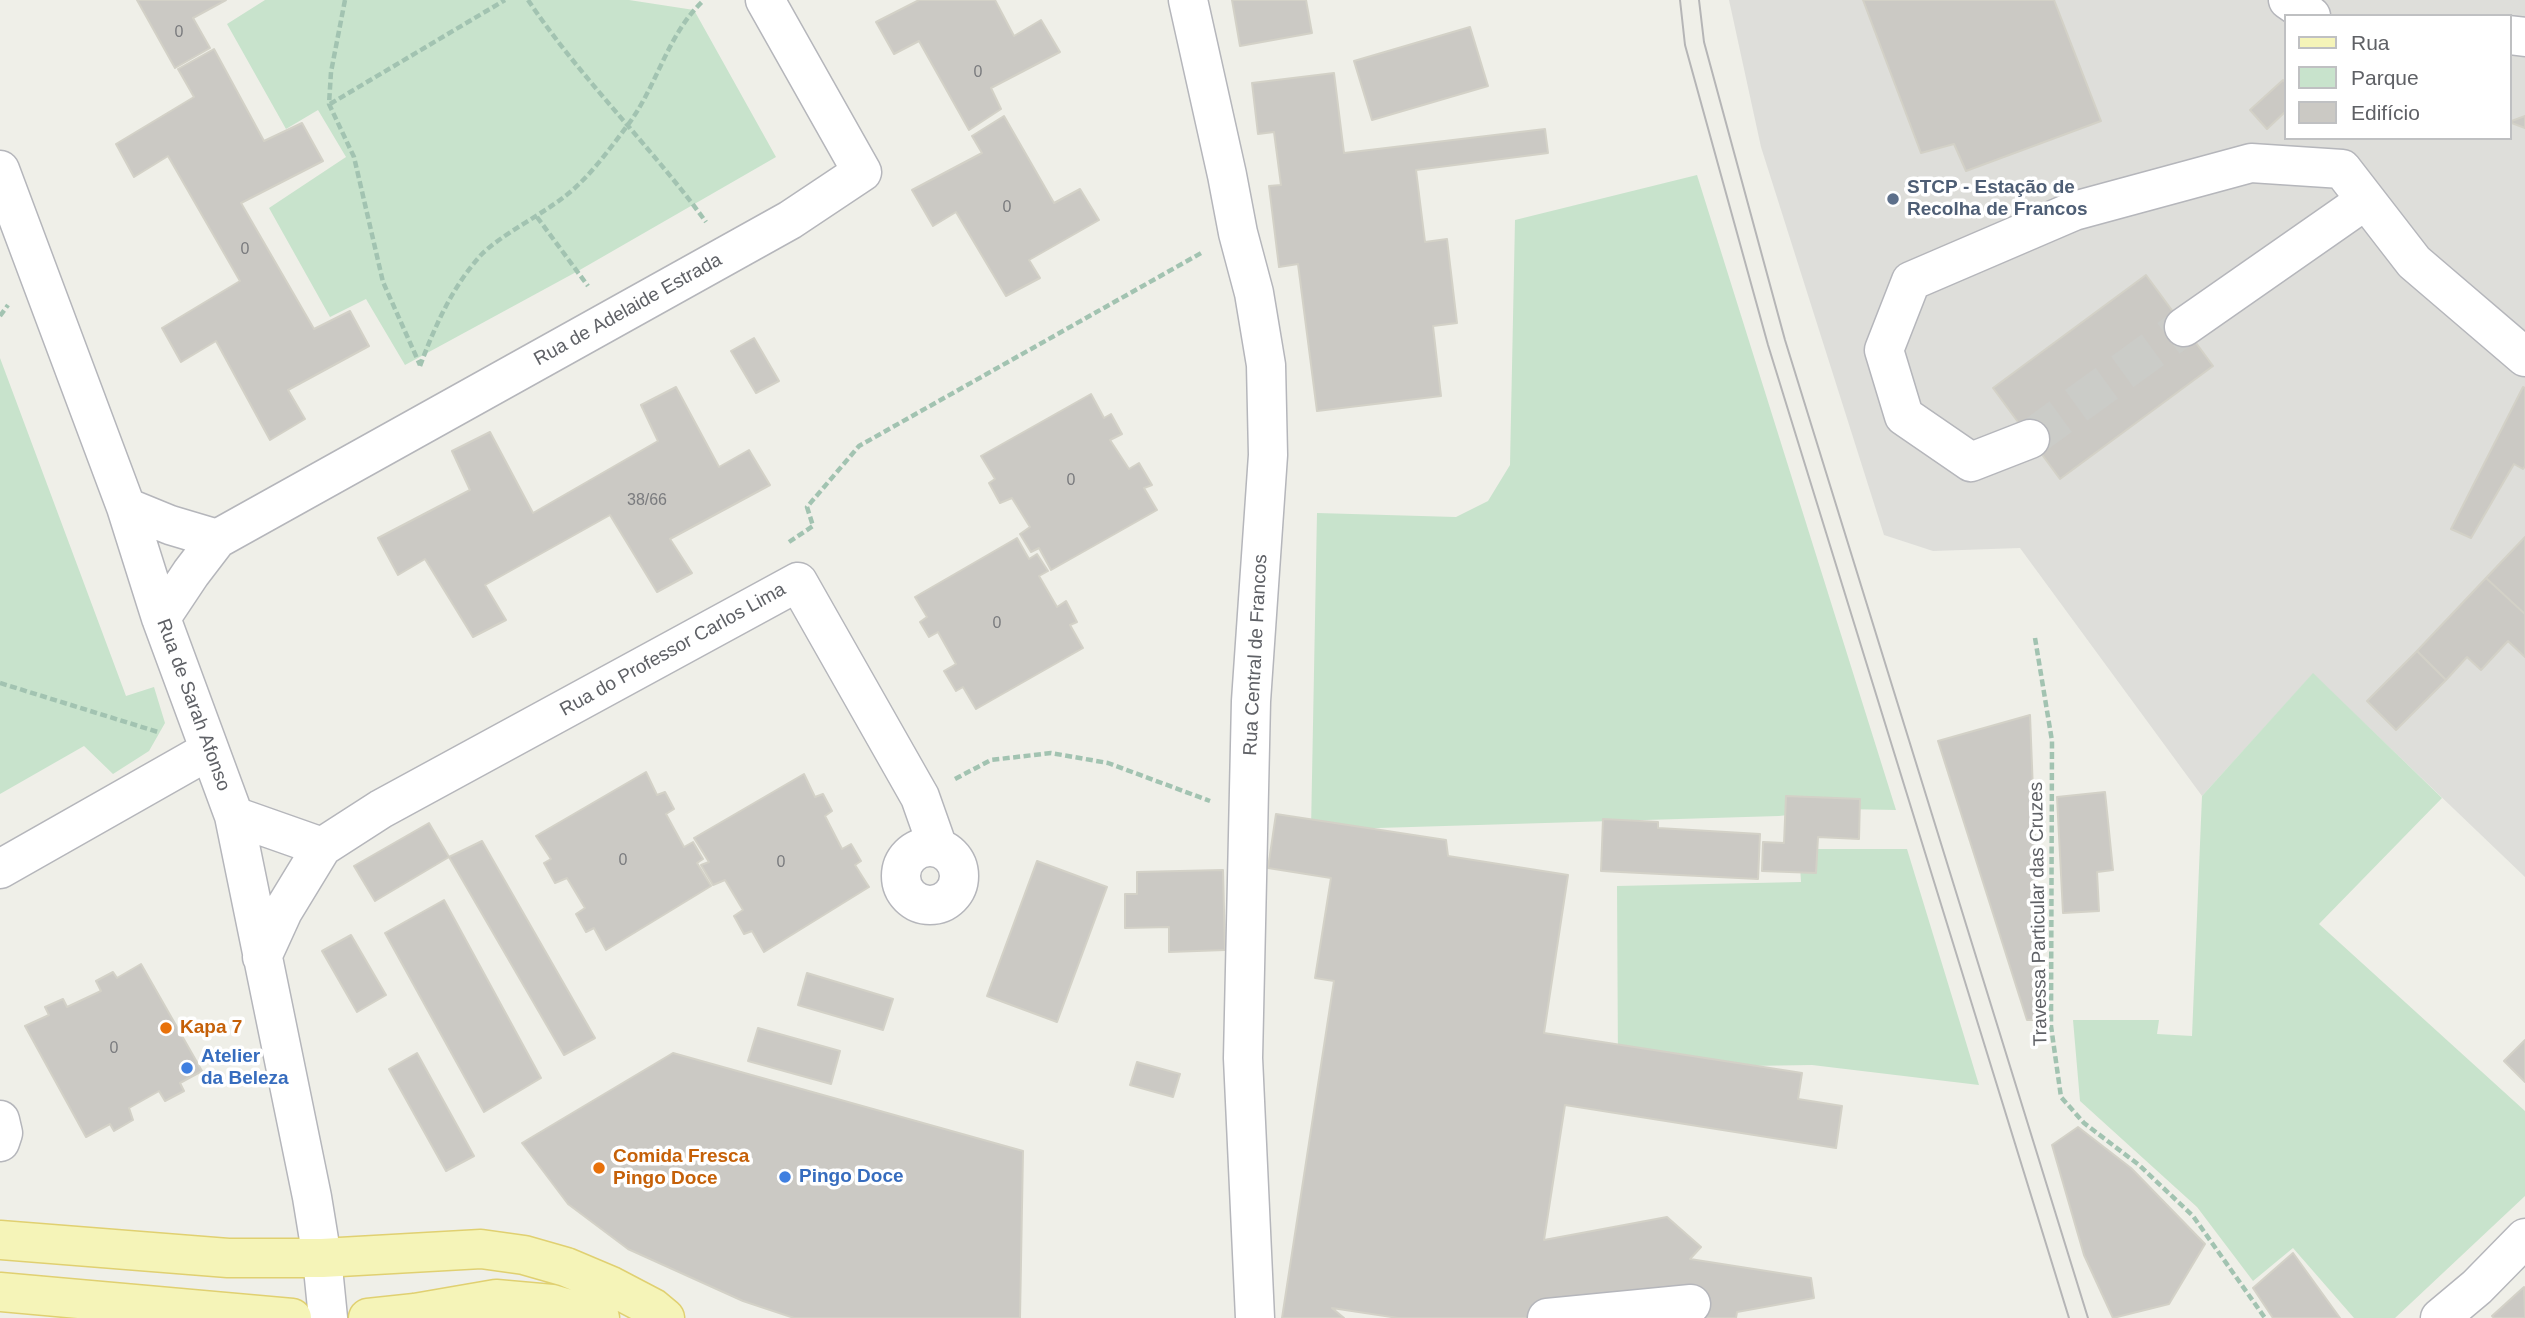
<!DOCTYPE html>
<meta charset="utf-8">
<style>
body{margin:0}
#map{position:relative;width:2525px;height:1318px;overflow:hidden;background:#efefe8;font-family:Helvetica,sans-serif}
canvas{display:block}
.legend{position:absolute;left:2284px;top:14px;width:228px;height:126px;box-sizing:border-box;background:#fff;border:2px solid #bfc0c2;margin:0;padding:9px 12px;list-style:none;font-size:21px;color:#5f6166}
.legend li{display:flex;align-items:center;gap:14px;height:35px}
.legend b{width:35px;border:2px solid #bfc0c2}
</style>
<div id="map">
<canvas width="2525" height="1318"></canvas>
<ul class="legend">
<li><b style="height:9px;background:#f5f4b8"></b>Rua</li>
<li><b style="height:19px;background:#c8e3cc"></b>Parque</li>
<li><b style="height:19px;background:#cbc9c4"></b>Edifício</li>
</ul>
</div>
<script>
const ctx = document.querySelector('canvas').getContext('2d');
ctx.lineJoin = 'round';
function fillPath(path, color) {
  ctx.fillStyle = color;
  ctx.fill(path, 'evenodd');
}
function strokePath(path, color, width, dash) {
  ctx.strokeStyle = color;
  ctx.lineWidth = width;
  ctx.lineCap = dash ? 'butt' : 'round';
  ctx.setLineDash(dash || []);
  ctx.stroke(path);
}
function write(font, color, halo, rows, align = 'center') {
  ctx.font = font + ' Helvetica,sans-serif';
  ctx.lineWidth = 7;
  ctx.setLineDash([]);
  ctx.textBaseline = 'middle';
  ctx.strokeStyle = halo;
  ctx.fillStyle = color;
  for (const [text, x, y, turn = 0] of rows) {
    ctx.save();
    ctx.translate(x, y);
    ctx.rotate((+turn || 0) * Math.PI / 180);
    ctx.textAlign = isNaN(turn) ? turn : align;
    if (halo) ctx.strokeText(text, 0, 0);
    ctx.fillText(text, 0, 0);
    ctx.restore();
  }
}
const industrial = new Path2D(`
 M1729 0H2525V877L2313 674 2202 796 2020 548 1933 551 1884 535 1761 147ZM2285 16H2509V138H2285Z`);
const green = new Path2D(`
 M265 0H629L694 10 776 157 578 271 405 365 366 299 330 317 269 208 346 157 318 110 286 129 227 24Z
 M1697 175 1896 810 1842 809 1779 816 1311 830 1317 513 1456 517 1488 501 1510 465 1515 220Z
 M0 358 126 696 154 687 165 723 149 751 113 774 84 746 0 794Z
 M2313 673 2442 798 2319 924 2525 1111V1196L2395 1318H2354L2293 1248 2253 1281 2197 1207 2080 1101 2073 1020H2159L2157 1034 2192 1036 2202 796Z
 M1799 849H1907L1979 1085 1812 1065 1618 1068 1617 886 1801 882Z`);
const building = new Path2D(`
 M137 0H226L193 18 210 48 175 68Z
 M919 0H995L1014 36 1041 20 1060 52 991 88 1001 109 969 130 919 41 894 54 876 22Z
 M1232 0H1306L1312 33 1240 46Z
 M1863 0H2054L2101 121 1966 171 1954 144 1921 153Z
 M1470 27 1488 86 1372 120 1354 61Z
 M214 49 264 141 302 123 323 161 241 203 314 329 350 311 369 346 288 390 305 419 270 440 216 341 181 362 162 328 240 281 168 156 134 177 116 144 194 97 178 69Z
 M1334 73 1344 153 1545 129 1548 153 1416 170 1425 242 1447 239 1457 323 1433 326 1441 396 1317 411 1298 264 1279 267 1269 186 1281 185 1274 132 1258 134 1252 83Z
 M2283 80 2285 82V112L2267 129 2250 110Z
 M1004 116 1054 203 1080 189 1099 220 1029 260 1040 278 1006 296 956 212 933 226 912 190 982 153 972 136Z
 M2525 116V128L2509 122Z
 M2146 275 2213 366 2060 479 1993 388Z
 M754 338 779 381 756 393 731 351Z
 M676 387 719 467 749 450 770 485 670 539 692 573 657 592 610 515 485 585 506 620 473 637 425 559 398 575 378 538 470 490 452 451 490 432 533 513 658 441 641 405Z
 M2523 387 2525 388V466L2523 469 2514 464 2471 538 2451 529Z
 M1091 394 1104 418 1111 414 1122 434 1110 440 1129 469 1139 463 1152 485 1144 488 1157 510 1051 570 1039 548 1031 552 1020 534 1030 527 1012 498 1000 503 989 483 995 479 981 456Z
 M2525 537V614L2486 578Z
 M1017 538 1029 559 1037 554 1048 571 1039 576 1057 607 1066 601 1077 622 1070 625 1083 648 976 709 963 687 956 691 944 671 956 664 938 632 929 637 920 622 927 617 915 597Z
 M2486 578 2525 614V657L2508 641 2481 670 2467 657 2446 680 2417 651Z
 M2417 651 2446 680 2396 730 2367 701Z
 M2030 715 2042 1020H2027L1938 741Z
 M646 772 657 795 665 792 674 809 666 814 684 847 693 842 703 859 697 863 711 886 606 950 594 928 586 932 576 914 585 908 567 878 555 883 544 863 551 859 536 836Z
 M804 774 815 797 823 794 832 811 825 816 842 849 851 844 861 861 855 865 869 887 764 952 752 931 744 934 734 916 743 910 725 880 713 885 701 865 709 862 694 838Z
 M2105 792 2113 870 2097 872 2099 911 2063 913 2057 797Z
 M1786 796 1860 799 1859 839 1818 837 1816 873 1762 871 1763 842 1784 843Z
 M1276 814 1446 840 1448 856 1568 875 1544 1033 1802 1073 1798 1099 1842 1106 1836 1148 1565 1105 1544 1240 1667 1217 1701 1247 1690 1259 1811 1278 1814 1298 1737 1312 1736 1318H1398L1332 1308 1344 1318H1282L1334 981 1315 978 1331 878 1268 868Z
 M1603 819 1658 822V828L1760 834 1758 879 1601 871Z
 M429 823 449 857 375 901 354 866Z
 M482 841 595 1038 564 1055 449 857Z
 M1037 861 1107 887 1057 1022 987 996Z
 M1223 870 1225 950 1169 952V927L1125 928V894H1137V872Z
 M444 900 541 1078 484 1112 385 933Z
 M351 935 386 995 357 1012 322 951Z
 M141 964 202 1071 180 1083 184 1091 165 1101 159 1091 129 1108 133 1120 114 1131 110 1124 86 1137 25 1026 49 1015 45 1007 63 999 67 1007 101 991 96 981 113 972 117 978Z
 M807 973 893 999 883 1030 798 1005Z
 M758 1028 840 1051 831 1084 748 1061Z
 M2525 1040V1082L2504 1061Z
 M417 1053 474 1156 446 1171 389 1069Z
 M673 1053 1023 1151 1020 1318H794L743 1301 628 1249 568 1204 522 1143Z
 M1137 1062 1180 1074 1173 1097 1130 1085Z
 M2078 1127 2131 1168 2205 1244 2169 1304 2113 1318 2084 1255 2052 1145Z
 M2293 1253 2340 1318H2273L2253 1288Z
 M2524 1287 2525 1318H2494L2492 1316Z`);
const minorTunnel = new Path2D(`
 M2030 439 2184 327`);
const path = new Path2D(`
 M345 0 331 72 329 104 354 157 383 282 420 365
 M528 0C581 79 650 145 706 222
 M330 104 505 0
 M537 217 588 286
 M0 316 8 305
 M420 366C435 326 452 287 481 255 499 236 541 215 564 197 588 179 609 150 627 126 657 87 667 34 704 0
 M789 542 813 526 807 507 859 446 1203 252
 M2035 638 2052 741 2051 1026 2061 1097 2084 1123 2139 1165 2193 1216 2265 1318
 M0 683 158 732
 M955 779 991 760 1051 753 1108 763 1210 801`);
const minor = new Path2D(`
 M1188 0 1227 175 1238 233 1254 293 1266 365 1268 455 1251 701 1243 1058 1255 1318
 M2288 0 2311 16
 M2509 35 2525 37
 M0 170 126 507 161 618 234 816 312 1197 322 1258 328 1318
 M2184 327 2366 200
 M2030 439 1971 462 1904 416 1884 350 1911 281 2074 211 2251 163 2342 169 2414 262 2525 357
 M126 507 170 525 217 539
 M161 618 191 573 217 539 790 220 862 172 765 0
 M234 816 322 847
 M901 876a29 29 0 1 1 58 0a29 29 0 1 1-58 0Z
 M0 869 208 751
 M262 957 283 911 322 847 381 809 798 582 920 797 938 848
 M0 1120 3 1133 0 1142
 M1547 1318 1691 1304
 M2440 1318 2477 1287 2525 1238`);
const major = new Path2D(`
 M0 1240 228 1258H322L481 1249 524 1255 566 1267 611 1286 653 1308 665 1318
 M0 1292 292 1318
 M368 1318 415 1313 496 1299 552 1304 600 1318`);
const tram = new Path2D(`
 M1680 0 1685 45 1768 345 2069 1318
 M1699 0 1704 42 1785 340 2088 1318`);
const markers = [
 [1893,199,7,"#5c6f8a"],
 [166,1028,7,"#e8710a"],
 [187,1068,7,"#3f7fe0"],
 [599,1168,7,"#e8710a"],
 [785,1177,7,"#3f7fe0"]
];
const numberNames = [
 ["0",179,33],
 ["0",978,73],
 ["0",1007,208],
 ["0",245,250],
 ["0",1071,481],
 ["38/66",647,501],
 ["0",997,624],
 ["0",623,861],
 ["0",781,863],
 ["0",114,1049]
];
const serviceNames = [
 ["STCP - Estação de",1907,188],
 ["Recolha de Francos",1907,210]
];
const streetNames = [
 ["Rua de Adelaide Estrada",628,310,-29],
 ["Rua do Professor Carlos Lima",673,650,-29],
 ["Rua Central de Francos",1256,655,-87],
 ["Rua de Sarah Afonso",193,705,70],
 ["Travessa Particular das Cruzes",2039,914,-91]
];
const foodNames = [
 ["Kapa 7",180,1028],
 ["Comida Fresca",613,1157],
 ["Pingo Doce",613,1179]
];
const shopNames = [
 ["Atelier",201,1057],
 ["da Beleza",201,1079],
 ["Pingo Doce",799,1177]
];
fillPath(industrial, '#dededa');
fillPath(green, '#c8e3cc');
fillPath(building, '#cbc9c4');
strokePath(building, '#d3d1c7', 2);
strokePath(minorTunnel, '#cbccc8', 38, [38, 19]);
strokePath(minor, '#b5b6bb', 41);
strokePath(major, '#e0d071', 41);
strokePath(path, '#a2c3b1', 4.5, [7, 3.5]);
strokePath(minor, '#fff', 38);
strokePath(major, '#f5f4b8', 38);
strokePath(tram, '#b5b5b6', 2);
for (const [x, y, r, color] of markers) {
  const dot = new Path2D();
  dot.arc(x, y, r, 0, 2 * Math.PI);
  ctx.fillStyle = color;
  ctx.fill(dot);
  strokePath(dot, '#fff', 2.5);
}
write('16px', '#7a7b7e', null, numberNames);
write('bold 19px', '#4e5e75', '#fff', serviceNames, 'left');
write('19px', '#5f6166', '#fff', streetNames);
write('bold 19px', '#c56008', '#fff', foodNames, 'left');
write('bold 19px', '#366cbe', '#fff', shopNames, 'left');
</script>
